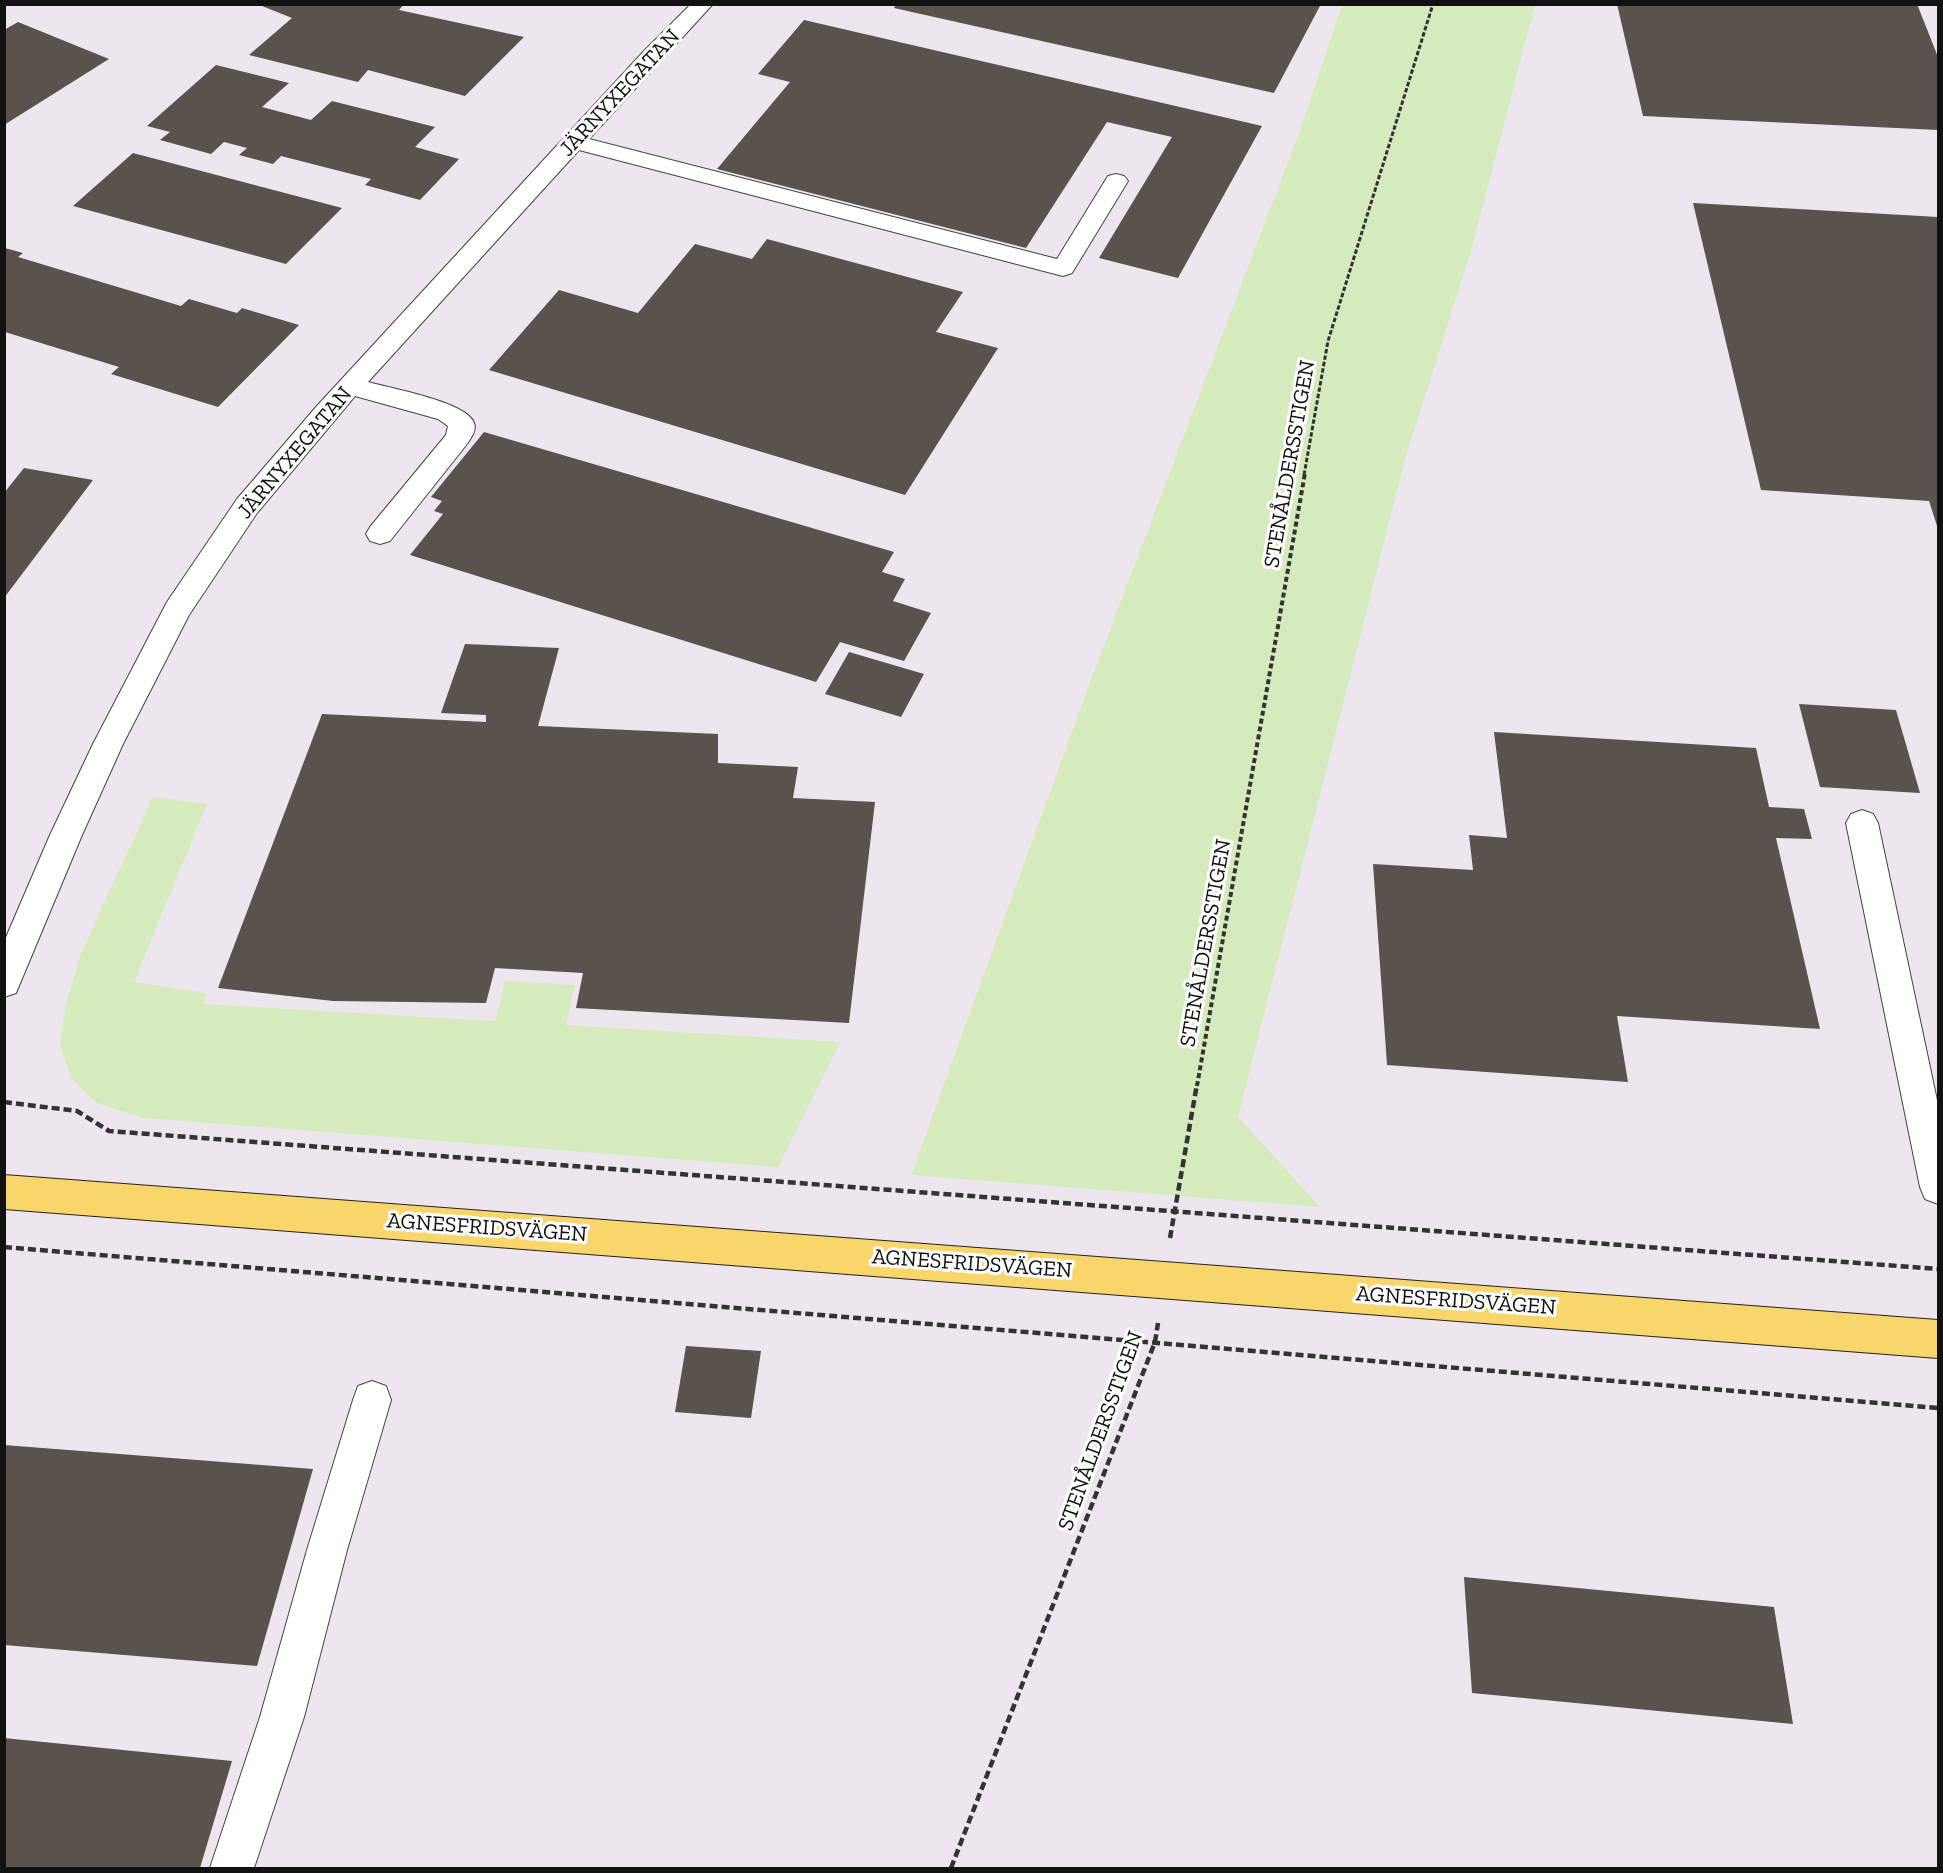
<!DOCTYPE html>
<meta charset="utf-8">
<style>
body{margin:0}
#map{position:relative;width:1943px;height:1873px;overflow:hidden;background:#fffdf5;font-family:"Zilla Slab",serif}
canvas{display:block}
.frame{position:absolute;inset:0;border:6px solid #111;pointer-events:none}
</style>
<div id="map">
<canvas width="1943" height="1873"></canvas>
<div class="frame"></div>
</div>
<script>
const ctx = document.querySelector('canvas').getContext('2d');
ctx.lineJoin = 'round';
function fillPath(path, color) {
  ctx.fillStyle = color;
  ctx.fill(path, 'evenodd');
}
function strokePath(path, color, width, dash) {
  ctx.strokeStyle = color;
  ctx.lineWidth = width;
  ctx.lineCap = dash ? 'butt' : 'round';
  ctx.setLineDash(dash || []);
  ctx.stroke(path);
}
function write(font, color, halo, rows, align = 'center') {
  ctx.font = font + ' "Zilla Slab",serif';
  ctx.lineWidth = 6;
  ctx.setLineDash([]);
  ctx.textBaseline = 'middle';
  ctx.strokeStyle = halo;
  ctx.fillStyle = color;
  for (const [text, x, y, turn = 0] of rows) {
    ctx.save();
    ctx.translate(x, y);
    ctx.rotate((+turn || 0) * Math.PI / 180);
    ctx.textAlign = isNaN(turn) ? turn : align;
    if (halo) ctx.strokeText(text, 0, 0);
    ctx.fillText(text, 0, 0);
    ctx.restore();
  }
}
const industrial = new Path2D(`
 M5 5H1938V1868H5Z`);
const green = new Path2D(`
 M1342 5H1535L1471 251 1406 456 1238 1117 1320 1207 911 1175 1089 685 1299 133Z
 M153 797 207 804 134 982 206 993 204 1004 495 1021 505 981 575 985 566 1025 840 1042 778 1167 143 1118 97 1103 70 1077 60 1043 66 1004 81 953Z`);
const building = new Path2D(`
 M257 4H404L399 10 524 37 465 96 368 70 358 82 249 55 292 18Z
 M896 4H1321L1274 93 894 8Z
 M1617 4H1917L1938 57V130L1643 116Z
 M804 20 1262 126 1178 278 1099 258 1172 137 1107 122 1026 248 717 169 790 82 758 74Z
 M18 22 109 59 4 125V30Z
 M216 65 289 83 262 107 311 120 332 101 435 127 415 147 459 159 420 200 365 185 371 179 281 156 273 164 239 155 247 148 224 142 211 154 160 140 170 132 147 126Z
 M133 153 342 208 286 264 73 206Z
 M1693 203 1938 217V529L1929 501 1761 490Z
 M767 239 963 292 936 332 998 348 905 495 489 370 559 290 638 313 695 244 752 259Z
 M5 248 23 253 18 257 181 306 189 299 237 313 242 308 299 325 218 407 111 374 119 367 5 332Z
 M484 432 894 552 882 572 905 579 893 601 931 613 904 661 840 642 816 682 410 555 443 514 434 511 442 501 431 497Z
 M24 468 93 480 4 598V493Z
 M465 644 559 648 538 726 718 734V763L798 767 793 798 875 802 849 1023 576 1008 583 973 495 968 486 1003 333 1001 218 988 322 714 486 722V715L441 713Z
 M849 652 924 674 901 717 825 694Z
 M1799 704 1896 710 1920 793 1820 787Z
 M1494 732 1756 748 1769 807 1804 809 1812 839 1776 838 1820 1029 1617 1016 1628 1082 1387 1065 1373 864 1473 870 1469 835 1507 838Z
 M686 1346 761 1351 751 1418 675 1412Z
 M4 1445 313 1469 257 1666 4 1645Z
 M1464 1577 1774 1607 1793 1724 1472 1693Z
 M4 1738 232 1761 200 1868H4Z`);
const pathFar2 = new Path2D(`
 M1304 475 1328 341 1433 4`);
const pathFar1 = new Path2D(`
 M1197 1086 1305 473`);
const path = new Path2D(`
 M4 1102 77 1111 109 1131 1938 1269
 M1170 1238 1197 1084
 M4 1247 1938 1408
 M951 1868 1155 1342 1158 1323`);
const minor = new Path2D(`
 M691 4H713L589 139 1057 259 1108 176 1116 174 1124 176 1128 181 1072 273 1063 276 579 150 368 382C389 388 468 402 474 423 477 430 471 438 467 444L390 541 380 544 370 541 366 534 370 527 446 435 448 426 438 419 355 396 257 513 189 615 123 744 82 835 16 993 4 997V942L50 835 93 744 167 602 237 499 316 407 644 51Z
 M1862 810 1873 814 1878 823 1938 1105V1204L1925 1199 1920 1187 1846 823 1851 814Z
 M372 1381 386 1386 391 1400 347 1550 304 1717 254 1868H210L260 1717 307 1550 353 1400 358 1386Z`);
const major = new Path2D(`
 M4 1175 1938 1320V1358L4 1209Z`);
const streetNames = [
 ["JÄRNYXEGATAN",620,93,-47],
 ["JÄRNYXEGATAN",295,453,-50],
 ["STENÅLDERSSTIGEN",1290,464,-80],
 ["STENÅLDERSSTIGEN",1206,943,-80],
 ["AGNESFRIDSVÄGEN",487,1228,4],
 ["AGNESFRIDSVÄGEN",972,1264,4],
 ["AGNESFRIDSVÄGEN",1456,1301,4],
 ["STENÅLDERSSTIGEN",1101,1431,-70]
];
fillPath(industrial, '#eee6ef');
fillPath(green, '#d5ebbd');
fillPath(building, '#5a524d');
strokePath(minor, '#444', 2);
strokePath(major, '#222', 2);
strokePath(pathFar2, '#333', 3, [4.5, 2]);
strokePath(pathFar1, '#333', 4, [5, 3]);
strokePath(path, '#333', 4.5, [8, 4]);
fillPath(minor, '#fff');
fillPath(major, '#f9d66b');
write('22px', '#111', '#fff', streetNames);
</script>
